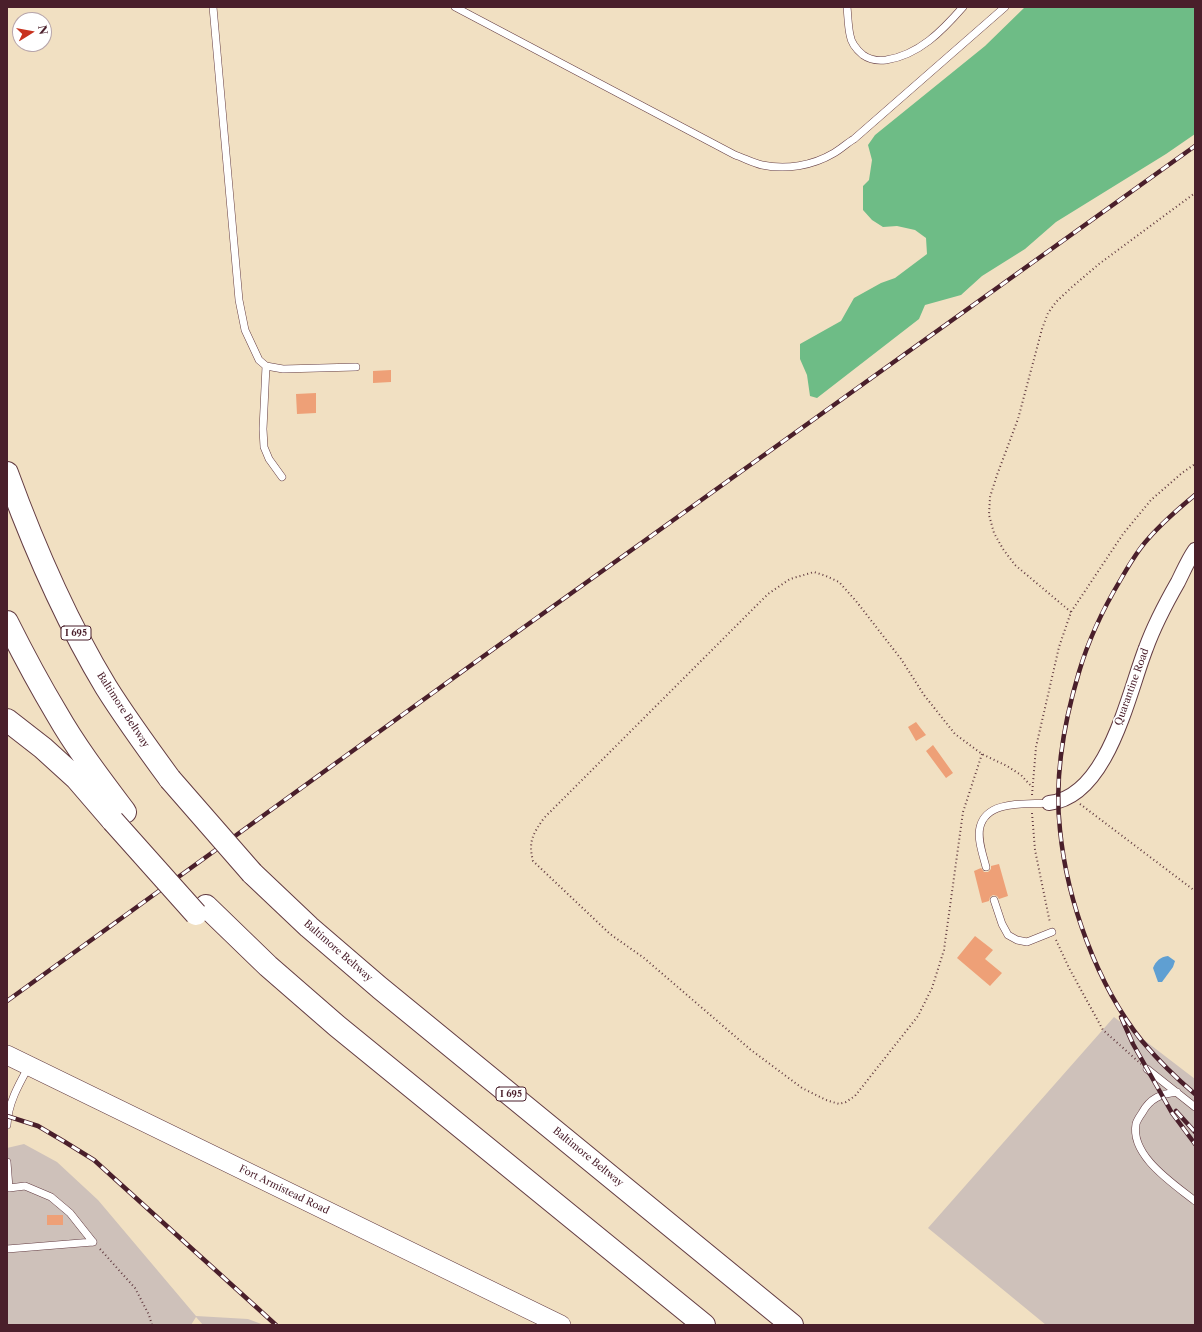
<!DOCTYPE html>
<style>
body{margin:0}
#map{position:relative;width:1202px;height:1332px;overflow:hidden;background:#f1e0c2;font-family:"Libre Caslon Text",serif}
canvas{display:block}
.frame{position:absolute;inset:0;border:8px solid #4a1f2b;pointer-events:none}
.north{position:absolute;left:12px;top:12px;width:40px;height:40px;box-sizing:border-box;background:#fff;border:1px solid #b7a5aa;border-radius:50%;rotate:79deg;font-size:11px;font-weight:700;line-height:16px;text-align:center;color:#4a1f2b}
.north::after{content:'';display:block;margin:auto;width:14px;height:18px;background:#c8321e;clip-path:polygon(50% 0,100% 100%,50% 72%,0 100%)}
</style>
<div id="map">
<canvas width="1202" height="1332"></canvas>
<div class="frame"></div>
<div class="north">N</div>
</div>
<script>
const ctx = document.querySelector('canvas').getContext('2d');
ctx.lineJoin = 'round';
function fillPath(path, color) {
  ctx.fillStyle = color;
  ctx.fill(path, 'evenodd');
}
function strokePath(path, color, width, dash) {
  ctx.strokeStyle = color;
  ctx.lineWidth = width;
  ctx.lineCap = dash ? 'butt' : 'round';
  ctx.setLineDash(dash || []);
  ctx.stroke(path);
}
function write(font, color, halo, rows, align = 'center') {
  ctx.font = font + ' "Libre Caslon Text",serif';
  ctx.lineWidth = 3.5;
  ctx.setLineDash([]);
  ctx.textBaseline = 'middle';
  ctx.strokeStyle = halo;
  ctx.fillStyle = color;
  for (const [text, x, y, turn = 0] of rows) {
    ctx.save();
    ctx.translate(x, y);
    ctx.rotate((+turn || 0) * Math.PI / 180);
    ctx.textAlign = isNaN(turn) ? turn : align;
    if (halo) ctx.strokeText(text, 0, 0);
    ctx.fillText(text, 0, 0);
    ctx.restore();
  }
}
const industrial = new Path2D(`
 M1114 1017 1195 1079V1325H1046L928 1228Z
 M24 1144 57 1162 98 1200 196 1316 248 1319 264 1325H203L196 1317 191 1325H7V1148Z`);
const forest = new Path2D(`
 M1025 7H1195V134L1166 154 1056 222 1025 249 982 276 961 295 925 305 919 319 817 398 810 396 807 375 800 359V344L841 321 854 298 881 283 895 278 927 254 926 238 915 230 897 226 883 227 872 220 863 210V186L869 180 872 160 868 145 875 135 985 46Z`);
const water = new Path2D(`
 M1168 956 1175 961 1173 967 1162 982H1158L1153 968C1156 961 1160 957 1168 956Z`);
const building = new Path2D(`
 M391 370V382L373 383V371Z
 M316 393V413L297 414 296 394Z
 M916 722 926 735 916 741 908 727Z
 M933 745 953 773 946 778 926 751Z
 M999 864 1008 896 999 899 997 896 993 895 990 897 989 901 982 903 974 871 981 868 984 872H988L991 869V866Z
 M975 936 993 950 985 959 1002 973 990 986 957 958Z
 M47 1215H63V1225H47Z`);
const path = new Path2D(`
 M1071 612 1015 565 1003 549 994 533 989 515 990 497 997 475 1018 419 1042 329 1048 313 1056 302 1072 287 1099 264 1195 193
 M982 754 963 812 944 950 932 988 918 1016 855 1096 846 1102 839 1104 826 1100 802 1088 751 1050 644 958 610 934 533 861C528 841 533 834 544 818L768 594 790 579 814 572 826 576 839 582 856 601 901 659 924 695 955 734 982 754 1007 766 1021 775 1032 787
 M1032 795 1036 747 1059 647 1071 612 1123 534 1151 500 1182 473 1195 464
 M1080 804 1195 891
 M1032 813 1035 850 1050 923
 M1056 940 1069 968 1103 1030 1141 1064
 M100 1249 135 1288 149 1315 152 1325`);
const lane = new Path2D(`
 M213 7 239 300 245 330 259 360 266 366 283 369 356 367
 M455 7 735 155C744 158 753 163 762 165 786 170 812 166 834 153 841 149 847 143 854 139L1005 7
 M847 7C848 16 848 26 850 35 851 43 857 50 863 55 870 60 878 61 886 60 919 55 942 31 963 7
 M266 366 263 429 264 447 269 459 282 477
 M986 867C983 855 977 839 980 827 987 799 1028 805 1049 803
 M994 900 1002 924 1008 935 1017 940 1027 942 1052 932
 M1147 1069 1195 1107
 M1177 1092C1161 1094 1150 1098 1142 1113 1140 1116 1137 1120 1136 1124 1130 1156 1174 1184 1195 1201
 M7 1125C8 1103 19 1084 29 1066
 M7 1162 9 1188 25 1186 51 1197 70 1213 93 1242
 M7 1249 93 1242`);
const street = new Path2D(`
 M1049 803C1108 797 1128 694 1146 648 1154 626 1166 603 1178 582 1183 572 1188 560 1195 550`);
const secondary = new Path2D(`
 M7 1055 561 1325`);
const highway = new Path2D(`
 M7 473C34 547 65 619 106 687 126 719 148 749 170 779
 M7 622C23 654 39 684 57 714 77 749 101 780 125 812
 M7 720 43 748 76 778 113 821
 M252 873 309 927 380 988 792 1325
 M206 906 268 966 337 1026 704 1325`);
const rail = new Path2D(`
 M1195 495C1178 509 1162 523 1148 539 1137 551 1129 565 1121 579 1103 609 1089 638 1079 672 1064 722 1054 777 1060 830 1067 901 1097 985 1142 1041 1158 1060 1176 1078 1195 1094
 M7 1001 481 658 1195 146
 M1121 1017 1133 1044 1172 1113 1195 1144
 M1176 1111 1195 1132
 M7 1116 38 1126 65 1142 94 1160 276 1325`);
const highwayBridge = new Path2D(`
 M170 779 252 873
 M113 821 196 914`);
const shields = [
 [76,633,30],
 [511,1094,30]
];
const shieldNames = [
 ["I 695",76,633],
 ["I 695",511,1094]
];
const streetNames = [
 ["Quarantine Road",1132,687,-70],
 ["Baltimore Beltway",123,710,57],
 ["Baltimore Beltway",338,951,41],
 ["Baltimore Beltway",588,1157,39],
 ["Fort Armistead Road",284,1190,26]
];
fillPath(industrial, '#cec1ba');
fillPath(forest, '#6ebc86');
fillPath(water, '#5f9fd2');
fillPath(building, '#eea077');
strokePath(lane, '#633c42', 8);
strokePath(street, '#633c42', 16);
strokePath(secondary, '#633c42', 20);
strokePath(highway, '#633c42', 24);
strokePath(path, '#633c42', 2, [1, 3]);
strokePath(lane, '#fff', 7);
strokePath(street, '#fff', 14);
strokePath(secondary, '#fff', 19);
strokePath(highway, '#fff', 22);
strokePath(rail, '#4a1f2b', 4.5);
strokePath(rail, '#fff', 3, [9]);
strokePath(highwayBridge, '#633c42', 24, []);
strokePath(highwayBridge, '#fff', 22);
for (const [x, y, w] of shields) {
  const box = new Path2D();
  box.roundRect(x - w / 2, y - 7, w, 14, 3);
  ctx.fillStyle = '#fff';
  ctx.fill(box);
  strokePath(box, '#4a1f2b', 1);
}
write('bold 9px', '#4a1f2b', null, shieldNames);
write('10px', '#4a1f2b', '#fff', streetNames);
</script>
